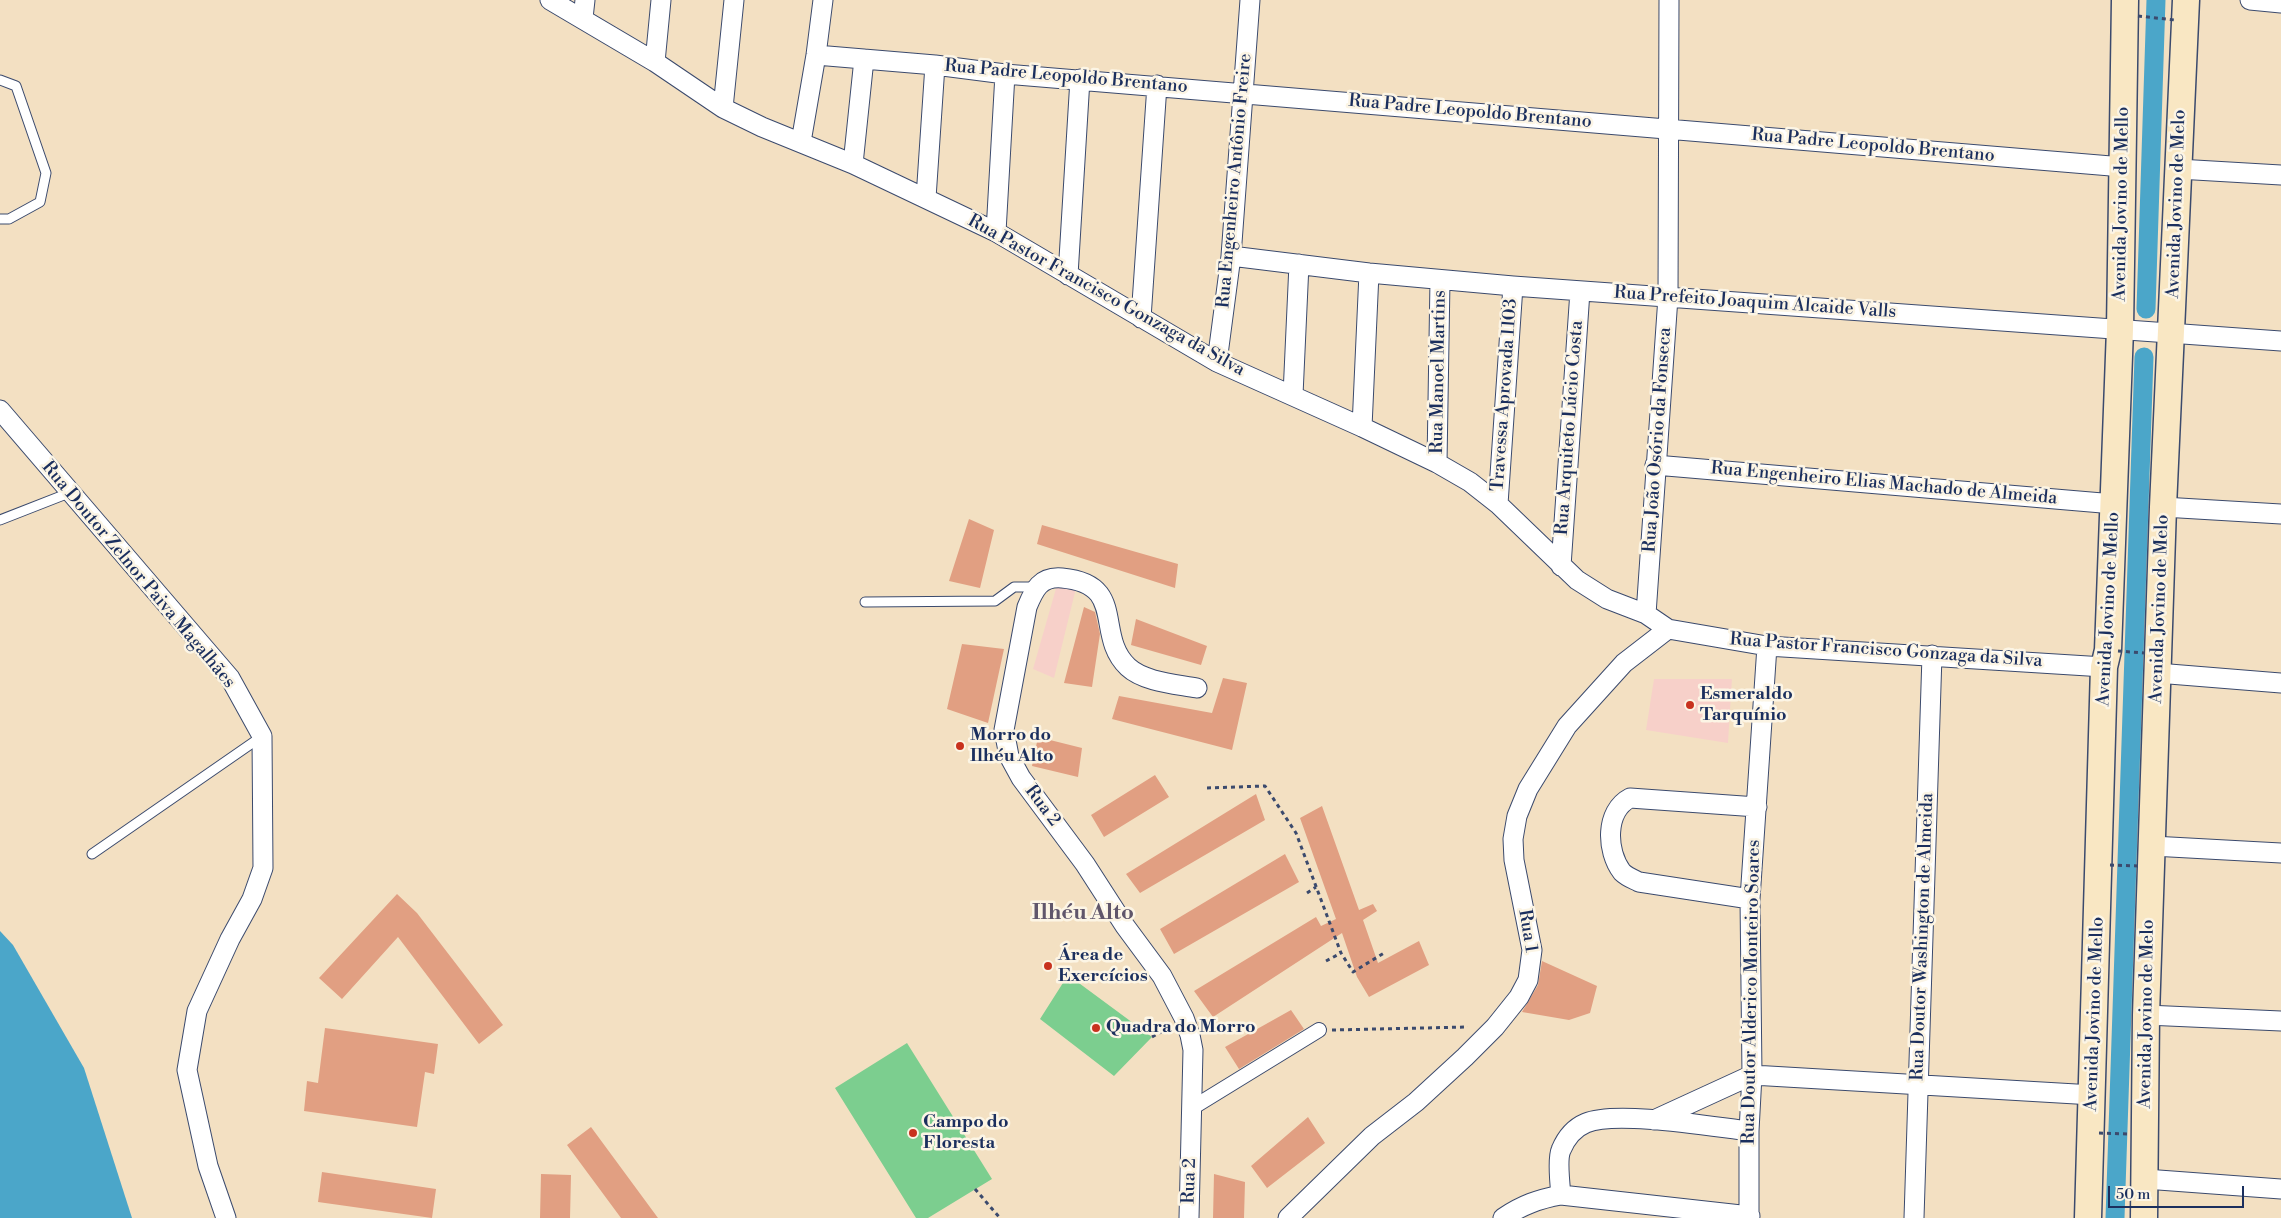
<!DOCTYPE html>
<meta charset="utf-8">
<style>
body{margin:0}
#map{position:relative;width:2281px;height:1218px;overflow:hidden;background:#f3e0c2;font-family:"Libre Bodoni",serif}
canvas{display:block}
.scale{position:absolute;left:2108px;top:1186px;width:136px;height:22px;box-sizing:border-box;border:2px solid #1b2f5e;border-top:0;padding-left:6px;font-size:15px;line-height:18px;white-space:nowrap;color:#1b2f5e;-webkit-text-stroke:4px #fcf5e5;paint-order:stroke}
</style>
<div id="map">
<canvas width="2281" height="1218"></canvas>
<div class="scale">50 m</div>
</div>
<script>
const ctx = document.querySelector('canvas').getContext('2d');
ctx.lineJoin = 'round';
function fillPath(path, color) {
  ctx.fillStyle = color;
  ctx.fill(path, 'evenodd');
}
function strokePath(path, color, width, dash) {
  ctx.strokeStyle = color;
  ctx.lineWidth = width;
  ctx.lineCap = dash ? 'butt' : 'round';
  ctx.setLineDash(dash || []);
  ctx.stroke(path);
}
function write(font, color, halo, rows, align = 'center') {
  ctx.font = font + ' "Libre Bodoni",serif';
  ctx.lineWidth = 5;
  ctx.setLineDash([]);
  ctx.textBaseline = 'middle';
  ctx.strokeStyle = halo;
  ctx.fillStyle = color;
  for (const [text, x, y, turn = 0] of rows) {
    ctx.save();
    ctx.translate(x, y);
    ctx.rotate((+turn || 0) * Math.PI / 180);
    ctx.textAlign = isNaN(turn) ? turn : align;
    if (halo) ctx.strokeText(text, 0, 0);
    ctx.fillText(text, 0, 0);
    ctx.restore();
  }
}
const built = new Path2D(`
 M1059 578 1078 580 1054 678 1033 669Z
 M1654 679H1732L1728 743 1646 730Z`);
const green = new Path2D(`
 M1068 975 1152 1037 1114 1076 1040 1019Z
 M907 1043 992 1179 928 1218H916L835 1088Z`);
const water = new Path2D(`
 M0 931 13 945 84 1068 132 1218H0Z`);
const canal = new Path2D(`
 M2146 309 2156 0
 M2115 1218 2144 357`);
const building = new Path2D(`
 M969 519 994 530 980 588 949 581Z
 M1042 525 1178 564 1175 588 1037 544Z
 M1084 607 1095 612 1100 634 1092 687 1064 683Z
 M1136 619 1207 646 1201 665 1131 645Z
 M962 644 1004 649 988 723 947 709Z
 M1223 678 1247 683 1232 750 1112 719 1119 696 1212 713Z
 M1038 737 1082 748 1078 777 1032 766Z
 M1155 775 1169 797 1104 837 1091 815Z
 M1256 794 1265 820 1140 893 1126 874Z
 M1322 806 1359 910 1373 904 1377 911 1363 920 1378 963 1419 941 1429 965 1369 997 1357 977 1342 933 1213 1017 1194 991 1316 917 1321 926 1336 919 1300 818Z
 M1285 854 1299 882 1174 954 1160 929Z
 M397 894 417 913 503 1025 479 1044 398 937 342 999 319 978Z
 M1542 961 1597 986 1590 1013 1569 1020 1522 1012 1538 985Z
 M1291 1010 1304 1029 1239 1069 1225 1047Z
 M325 1028 438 1044 434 1074 425 1072 417 1127 304 1111 307 1081 318 1083Z
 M1308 1117 1325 1143 1267 1188 1251 1166Z
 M591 1127 658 1218H621L567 1145Z
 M322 1172 436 1189 432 1218 318 1202Z
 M541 1174 571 1175 570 1218H540Z
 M1214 1174 1245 1182 1244 1218H1213Z`);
const path = new Path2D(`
 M1207 788 1265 786 1296 833 1341 953 1353 972 1384 953
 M1307 893 1316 887
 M1326 961 1341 953
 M1332 1030 1468 1027
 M1152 1037 1168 1028
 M975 1189 1000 1218`);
const service = new Path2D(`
 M0 80 16 86 46 173 40 202 9 219H0
 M0 520 69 493
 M865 602 995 601 1014 587H1035
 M92 854 261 737`);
const pedestrian = new Path2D(`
 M1192 1108 1319 1030`);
const minor = new Path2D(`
 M550 0 655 62 723 108 762 127 853 164 996 232 1217 362 1362 427 1437 463 1470 482 1498 504 1577 580 1607 599 1646 614
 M1669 0 1668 297 1646 614 1668 629 1767 646 2104 667
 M2250 0 2281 3
 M583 18 585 0
 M816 55 935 65 1005 74 2123 167
 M655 62 661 0
 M723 108 734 0
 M801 142 816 55 823 0
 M853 164 864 59
 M2178 169 2281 175
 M926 198 935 65
 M996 232 1005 74
 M1231 256 1369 273 1513 286 2281 341
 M1068 275 1080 79
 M1141 318 1157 85
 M1217 362 1231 256 1250 0
 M1293 395 1299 264
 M0 410 230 678 262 736 263 868 252 899 230 939 197 1011 187 1070 208 1166 226 1218
 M1362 427 1369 273
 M1437 463 1440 280
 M1655 465 2114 504
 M1498 504 1513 286
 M2163 507 2281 514
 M1561 566 1580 291
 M2157 673 2281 683
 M2152 846 2281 853
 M1750 899 1639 882C1633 879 1627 877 1622 872 1606 851 1605 811 1630 798L1757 807
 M2146 1015 2281 1021
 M1654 1120 1752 1075 2093 1095
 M2145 1179 2281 1189
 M1561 1195C1560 1185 1557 1159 1561 1150 1566 1138 1574 1128 1586 1123 1616 1110 1714 1127 1749 1131
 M1189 1218 1193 1050 1190 1035 1184 1018 1162 976 1125 926 1085 864 1021 778 1009 756 1004 730 1027 607C1034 590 1040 576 1062 578 1128 584 1094 635 1128 667 1144 682 1176 684 1197 688
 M1288 1218 1372 1136 1416 1102 1465 1057 1495 1027 1519 997 1528 980 1532 950 1514 860 1513 839 1517 816 1528 789 1567 726 1624 663 1668 629
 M1503 1218C1522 1205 1539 1199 1561 1195L1750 1216
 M1749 1218V1131L1752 1075 1750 899 1767 646
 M1914 1218 1932 655`);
const secondary = new Path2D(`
 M2088 1218 2104 667 2108 650 2120 329 2125 0
 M2144 1218 2146 1015 2163 507 2186 0`);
const pathBridge = new Path2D(`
 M2138 16 2175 20
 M2118 651 2144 653
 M2110 865 2138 866
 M2099 1133 2129 1134`);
const markers = [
 [1690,705,5,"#c8321e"],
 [960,746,5,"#c8321e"],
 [1048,966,5,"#c8321e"],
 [1096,1028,5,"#c8321e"],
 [913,1133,5,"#c8321e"]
];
const streetNames = [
 ["Rua Padre Leopoldo Brentano",1066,77,5],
 ["Rua Padre Leopoldo Brentano",1470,112,5],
 ["Rua Padre Leopoldo Brentano",1873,146,5],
 ["Rua Engenheiro Antônio Freire",1235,181,-85],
 ["Avenida Jovino de Mello",2122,204,-89],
 ["Avenida Jovino de Melo",2177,204,-88],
 ["Rua Pastor Francisco Gonzaga da Silva",1106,296,29],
 ["Rua Prefeito Joaquim Alcaide Valls",1755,303,4],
 ["Rua Manoel Martins",1439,372,-89],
 ["Travessa Aprovada 1103",1505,395,-86],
 ["Rua Arquiteto Lúcio Costa",1570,428,-86],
 ["Rua João Osório da Fonseca",1658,440,-86],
 ["Rua Engenheiro Elias Machado de Almeida",1884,484,5],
 ["Rua Doutor Zelnor Paiva Magalhães",138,575,50],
 ["Avenida Jovino de Mello",2109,609,-87],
 ["Avenida Jovino de Melo",2160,609,-88],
 ["Rua Pastor Francisco Gonzaga da Silva",1886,651,4],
 ["Rua 2",1042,806,53],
 ["Rua 1",1527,931,81],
 ["Rua Doutor Washington de Almeida",1923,937,-88],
 ["Rua Doutor Alderico Monteiro Soares",1752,992,-89],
 ["Avenida Jovino de Mello",2095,1014,-88],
 ["Avenida Jovino de Melo",2147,1014,-89],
 ["Rua 2",1190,1181,-88]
];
const poiNames = [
 ["Esmeraldo",1700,695],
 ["Tarquínio",1700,716],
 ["Morro do",970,736],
 ["Ilhéu Alto",970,757],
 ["Área de",1058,956],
 ["Exercícios",1058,977],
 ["Quadra do Morro",1106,1028],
 ["Campo do",923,1123],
 ["Floresta",923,1144]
];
const districtNames = [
 ["Ilhéu Alto",1083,914]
];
fillPath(built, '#f7d0c9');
fillPath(green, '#7cce8f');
fillPath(water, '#4ba6c9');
strokePath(canal, '#4ba6c9', 19);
fillPath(building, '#e19f82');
strokePath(service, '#3b4a6d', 11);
strokePath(pedestrian, '#3b4a6d', 16);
strokePath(minor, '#3b4a6d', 21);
strokePath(secondary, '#3b4a6d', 29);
strokePath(path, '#3b4a6d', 3, [4, 4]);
strokePath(service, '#fff', 9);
strokePath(pedestrian, '#fff', 14);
strokePath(minor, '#fff', 19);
strokePath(secondary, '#f9e7c3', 26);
strokePath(pathBridge, '#3b4a6d', 3, [4, 4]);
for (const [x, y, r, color] of markers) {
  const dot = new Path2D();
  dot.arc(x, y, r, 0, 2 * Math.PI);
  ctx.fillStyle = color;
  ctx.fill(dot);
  strokePath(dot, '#fcf5e5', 2);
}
write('18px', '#1b2f5e', '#fcf5e5', streetNames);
write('bold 18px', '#1b2f5e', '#fcf5e5', poiNames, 'left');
write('bold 22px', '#60566b', '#fcf5e5', districtNames);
</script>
